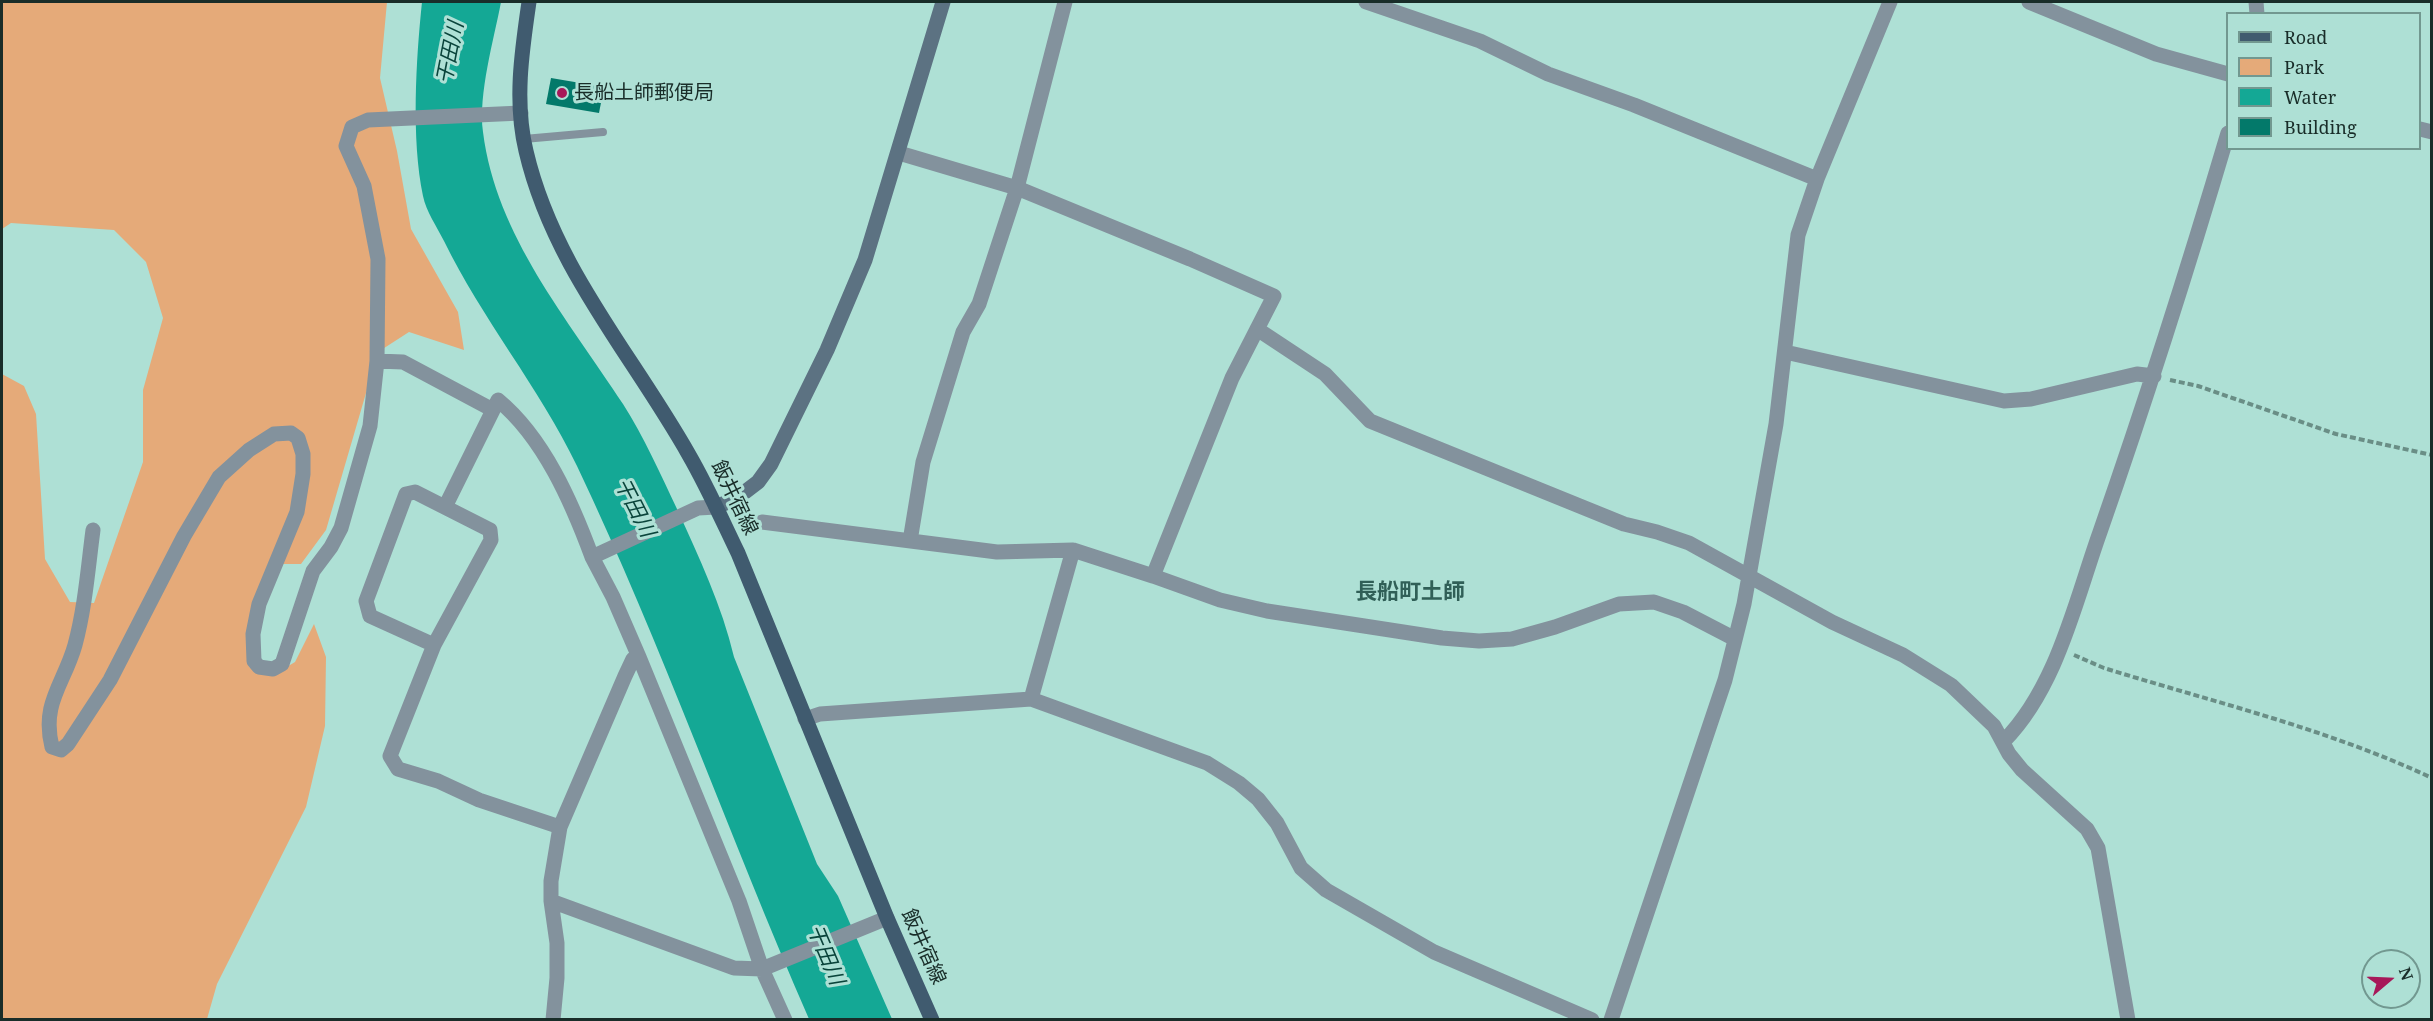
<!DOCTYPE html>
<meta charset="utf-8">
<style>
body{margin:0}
#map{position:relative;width:2433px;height:1021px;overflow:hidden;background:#aee0d5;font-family:"Noto Serif",serif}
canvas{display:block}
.frame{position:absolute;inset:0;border:3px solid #192d29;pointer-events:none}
.legend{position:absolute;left:2226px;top:12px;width:195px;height:138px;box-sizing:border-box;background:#aee0d5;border:2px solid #729890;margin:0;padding:8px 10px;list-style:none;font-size:18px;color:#192d29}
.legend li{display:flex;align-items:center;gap:12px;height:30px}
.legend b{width:30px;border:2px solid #729890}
.north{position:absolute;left:2361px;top:949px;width:60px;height:60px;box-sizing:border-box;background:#aee0d5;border:2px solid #729890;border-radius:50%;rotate:71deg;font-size:16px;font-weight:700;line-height:24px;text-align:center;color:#192d29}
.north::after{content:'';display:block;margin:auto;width:21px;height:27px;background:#a71859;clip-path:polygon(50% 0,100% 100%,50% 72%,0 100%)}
</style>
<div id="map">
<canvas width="2433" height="1021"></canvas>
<div class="frame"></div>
<ul class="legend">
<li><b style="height:8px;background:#405b6f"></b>Road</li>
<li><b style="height:16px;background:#e5aa79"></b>Park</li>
<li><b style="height:16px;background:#14a895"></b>Water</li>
<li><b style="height:16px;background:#03796a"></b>Building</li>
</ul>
<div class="north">N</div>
</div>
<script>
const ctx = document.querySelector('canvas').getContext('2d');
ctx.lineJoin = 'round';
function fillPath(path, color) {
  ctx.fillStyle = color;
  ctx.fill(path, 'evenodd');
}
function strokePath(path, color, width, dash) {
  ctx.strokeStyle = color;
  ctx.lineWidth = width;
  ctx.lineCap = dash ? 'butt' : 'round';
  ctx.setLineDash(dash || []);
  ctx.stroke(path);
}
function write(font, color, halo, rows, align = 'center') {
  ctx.font = font + ' "Noto Serif","Noto Sans JP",serif';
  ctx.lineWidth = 6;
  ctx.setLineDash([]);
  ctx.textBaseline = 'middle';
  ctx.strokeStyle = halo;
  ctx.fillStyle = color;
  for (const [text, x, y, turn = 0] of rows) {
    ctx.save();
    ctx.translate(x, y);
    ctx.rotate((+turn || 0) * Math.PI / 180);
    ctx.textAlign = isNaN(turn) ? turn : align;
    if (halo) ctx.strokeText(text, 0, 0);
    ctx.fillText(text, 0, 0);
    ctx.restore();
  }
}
const green = new Path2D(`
 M2 2H387L380 78 397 151 411 229 458 312 464 350 409 332 378 352 326 530 301 564H268L248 624 249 667 275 674 295 662 314 624 326 657 325 726 306 807 217 984 207 1019H2V374L24 386 36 414 45 559 70 602 94 603 143 462V390L163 318 146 262 114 230 11 223 2 229Z`);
const water = new Path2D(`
 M422 2H501C494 39 478 94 483 132 496 236 568 319 623 404 644 437 660 473 677 509 699 557 722 606 734 657L817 864 838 896 892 1019H809C729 836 663 647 577 466 539 387 482 319 444 241 437 227 426 211 423 196 411 139 416 59 422 2Z`);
const building = new Path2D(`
 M551 78 604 87 599 113 546 104Z`);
const path = new Path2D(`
 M2170 380 2198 386 2336 434 2432 455
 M2074 655 2104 668C2213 702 2328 729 2432 778`);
const lane = new Path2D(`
 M524 139 603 132`);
const street = new Path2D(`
 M1366 2 1480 41 1548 74 1634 105 1817 179
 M2029 2 2156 54 2228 74
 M2256 2 2257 14
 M2420 129 2432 132
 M899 153 1017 188 1190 259 1274 296 1232 378 1153 576 1073 550
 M1257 329 1325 374 1370 421 1624 524 1657 532 1689 543 1832 622 1903 655 1951 685 1994 726 2009 754 2022 770 2087 829 2098 848 2128 1020
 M1785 352 2004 401 2031 399 2137 374 2154 376
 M377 361 403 362 493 410
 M445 507 498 400C544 438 572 503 592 557
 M716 507 698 508 592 557 613 597 639 657 739 901 762 969 785 1020
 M762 522 997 552 1073 550 1031 699 820 714 805 719
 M93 530C88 568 85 608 75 645 64 684 41 703 52 747L61 750 68 744 110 680 184 536 219 477 249 450 274 434 291 433 298 438 303 454V474L297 512 259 604 253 634 254 661 259 667 273 669 282 664 313 571 331 547 341 528 370 426 377 361 378 259 364 186 346 146 352 127 368 120 521 113
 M910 541 923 462 963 332 979 304 1017 188 1065 2
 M1153 576 1220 600 1267 611 1442 638 1479 641 1512 639 1555 627 1619 604 1654 602 1683 612 1735 639
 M434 645 370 616 366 601 406 494 415 492 490 530 491 540 434 645 390 756 398 769 438 781 479 800 560 827
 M1031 699 1207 763 1239 783 1258 799 1277 823 1301 868 1326 890 1434 952 1592 1020
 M2004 741C2057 687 2075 602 2100 532 2146 400 2188 268 2228 133
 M551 901 734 968 762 969 887 918
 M553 1020 557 978V943L551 901V881L560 827 625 676 633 659 639 657
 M1611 1020 1725 680 1744 604 1776 424 1798 235 1817 179 1890 2`);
const secondary = new Path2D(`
 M716 507 737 498 758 482 771 464 827 350 865 260 943 2`);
const primary = new Path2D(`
 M529 2C522 50 514 102 526 151 553 267 632 354 689 455 707 486 722 520 738 553L887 918 932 1020`);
const markers = [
 [562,93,6,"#a71859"]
];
const poiNames = [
 ["長船土師郵便局",574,93]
];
const streetNames = [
 ["飯井宿線",734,498,64],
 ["飯井宿線",923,947,66]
];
const waterNames = [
 ["干田川",451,53,-79],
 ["干田川",634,508,63],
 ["干田川",825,955,67]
];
const quarterNames = [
 ["長船町土師",1410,593]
];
fillPath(green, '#e5aa79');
fillPath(water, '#14a895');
fillPath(building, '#03796a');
strokePath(path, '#6a8e86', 4, [6, 3]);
strokePath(lane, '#83929d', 8);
strokePath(street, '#83929d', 15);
strokePath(secondary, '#5c7282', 15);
strokePath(primary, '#405b6f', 15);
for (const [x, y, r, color] of markers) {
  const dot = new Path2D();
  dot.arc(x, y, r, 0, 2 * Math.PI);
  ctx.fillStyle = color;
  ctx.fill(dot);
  strokePath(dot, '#aee0d5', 2);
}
write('20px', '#192d29', '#aee0d5', poiNames, 'left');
write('20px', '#192d29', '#aee0d5', streetNames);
write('italic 21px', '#0a443b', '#aee0d5', waterNames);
write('bold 22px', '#305f57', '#aee0d5', quarterNames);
</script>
